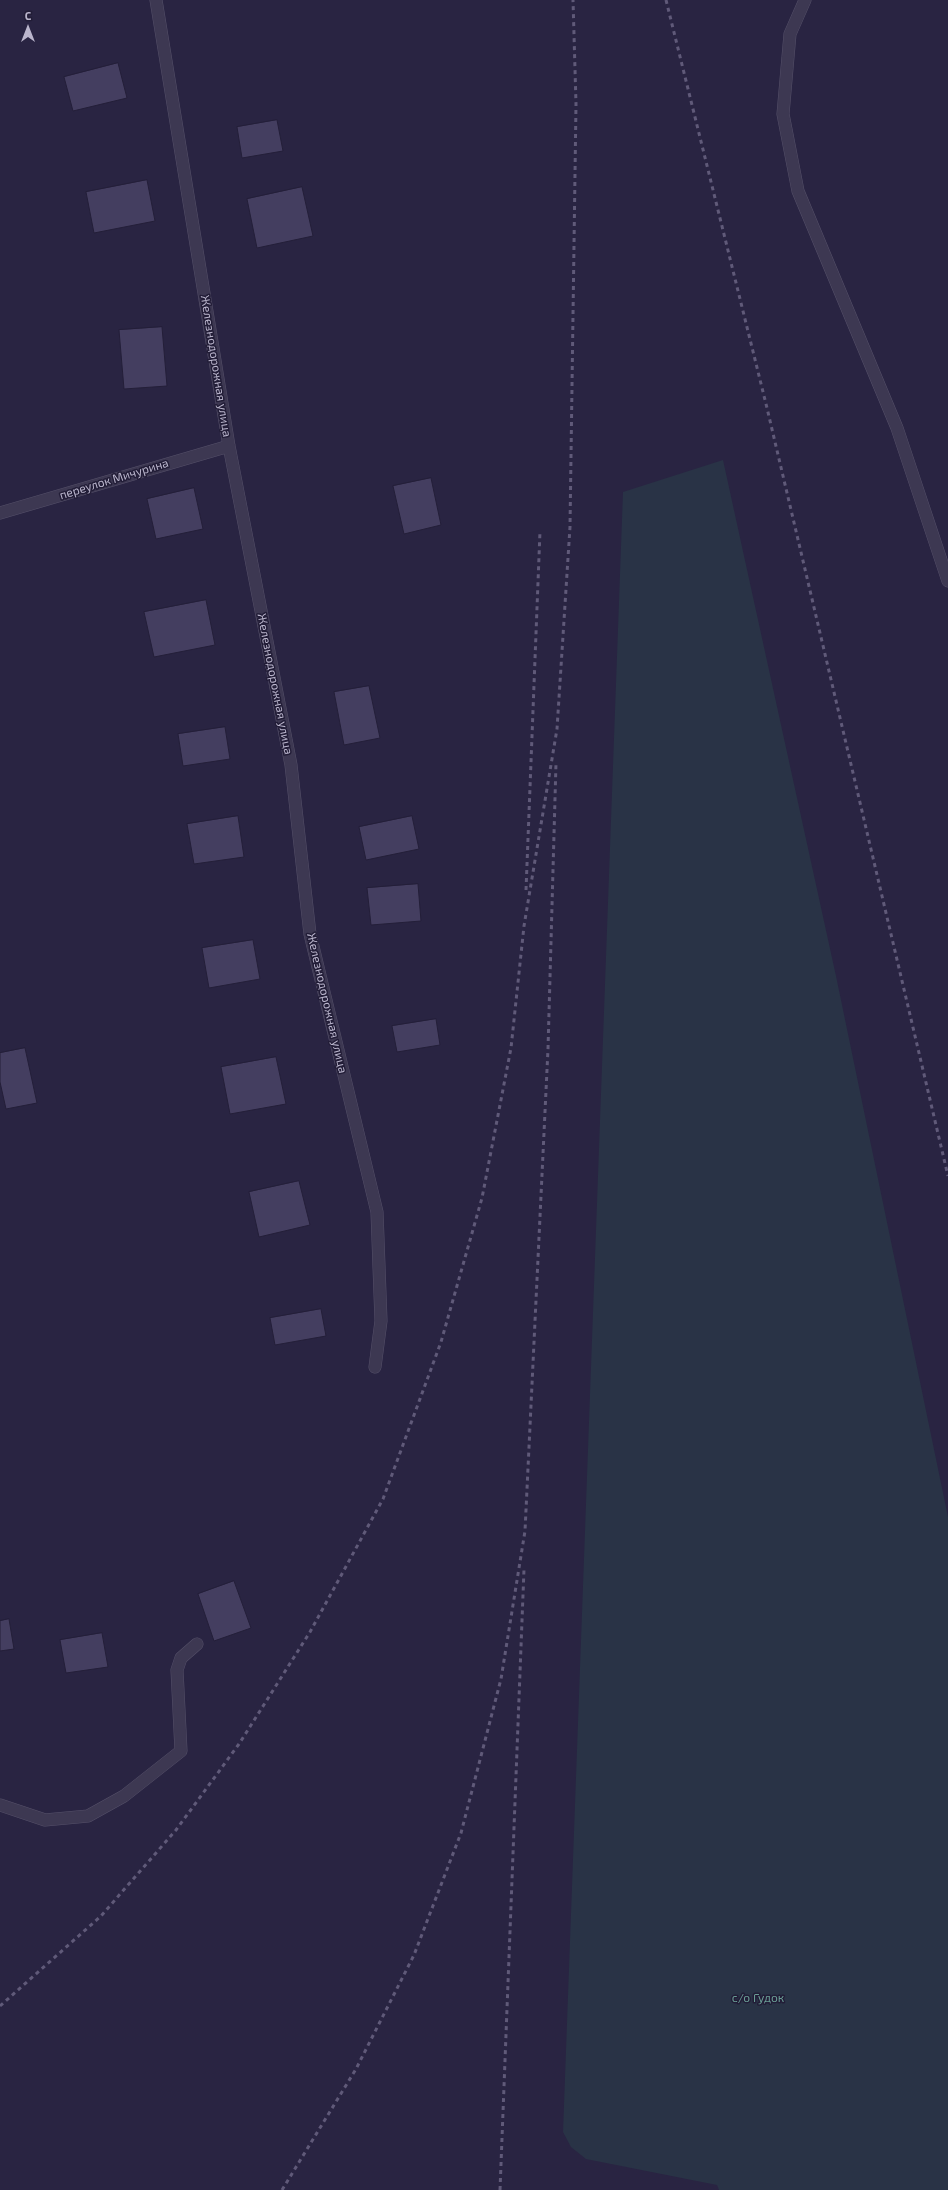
<!DOCTYPE html>
<meta charset="utf-8">
<style>
body{margin:0}
#map{position:relative;width:948px;height:2190px;overflow:hidden;background:#292442;font-family:"Exo 2",sans-serif}
canvas{display:block}
.north{position:absolute;left:8px;top:8px;width:40px;height:40px;-webkit-text-stroke:3px #221d37;paint-order:stroke;rotate:0deg;font-size:11px;font-weight:700;line-height:16px;text-align:center;color:#bab5cc}
.north::after{content:'';display:block;margin:auto;width:14px;height:18px;background:#bab5cc;clip-path:polygon(50% 0,100% 100%,50% 72%,0 100%)}
</style>
<div id="map">
<canvas width="948" height="2190"></canvas>
<div class="north">С</div>
</div>
<script>
const ctx = document.querySelector('canvas').getContext('2d');
ctx.lineJoin = 'round';
function fillPath(path, color) {
  ctx.fillStyle = color;
  ctx.fill(path, 'evenodd');
}
function strokePath(path, color, width, dash) {
  ctx.strokeStyle = color;
  ctx.lineWidth = width;
  ctx.lineCap = dash ? 'butt' : 'round';
  ctx.setLineDash(dash || []);
  ctx.stroke(path);
}
function write(font, color, halo, rows, align = 'center') {
  ctx.font = font + ' "Exo 2",sans-serif';
  ctx.lineWidth = 3;
  ctx.setLineDash([]);
  ctx.textBaseline = 'middle';
  ctx.strokeStyle = halo;
  ctx.fillStyle = color;
  for (const [text, x, y, turn = 0] of rows) {
    ctx.save();
    ctx.translate(x, y);
    ctx.rotate((+turn || 0) * Math.PI / 180);
    ctx.textAlign = isNaN(turn) ? turn : align;
    if (halo) ctx.strokeText(text, 0, 0);
    ctx.fillText(text, 0, 0);
    ctx.restore();
  }
}
const green = new Path2D(`
 M723 460 836 976 948 1517V2190H719L717 2185 586 2159 571 2147 563 2132 623 492Z`);
const building = new Path2D(`
 M118 63 127 98 73 111 64 77Z
 M277 120 283 151 242 158 237 127Z
 M147 180 155 221 94 233 86 192Z
 M302 187 313 236 257 248 247 199Z
 M162 327 167 386 124 389 119 330Z
 M431 478 441 525 404 534 393 486Z
 M194 488 203 529 156 539 147 499Z
 M206 600 215 645 154 657 144 612Z
 M369 686 380 738 344 745 334 692Z
 M225 727 230 759 183 766 178 734Z
 M238 816 244 857 194 864 187 824Z
 M412 816 419 849 366 860 359 827Z
 M418 884 421 921 371 925 367 888Z
 M253 940 260 979 209 988 202 948Z
 M436 1019 440 1045 397 1052 392 1026Z
 M25 1048 37 1103 6 1109 0 1082V1053Z
 M276 1057 286 1104 230 1114 221 1067Z
 M299 1181 310 1225 259 1237 249 1192Z
 M321 1309 326 1336 275 1345 270 1318Z
 M234 1581 251 1628 214 1641 198 1594Z
 M9 1619 14 1649 0 1651V1621Z
 M102 1633 108 1667 66 1673 60 1640Z`);
const minor = new Path2D(`
 M156 0 229 446 291 765 310 934 377 1212 381 1321 375 1367
 M805 0 790 34 783 114 798 191 897 428 948 581
 M0 513 229 446
 M0 1805 45 1820 88 1816 124 1796 181 1751 177 1670 181 1658 197 1644`);
const rail = new Path2D(`
 M666 0 767 408 948 1176
 M526 890 540 531
 M0 2006 101 1916 176 1830 239 1744 310 1632 383 1499 441 1342 482 1198 511 1048 524 926 557 729 570 527 576 104 573 0
 M282 2190 356 2069 414 1955 461 1833 501 1679 525 1531 548 1049 556 763
 M500 2190 524 1569`);
const streetNames = [
 ["Железнодорожная улица",216,366,81],
 ["переулок Мичурина",114,479,-17],
 ["Железнодорожная улица",275,684,79],
 ["Железнодорожная улица",327,1003,77]
];
const parkNames = [
 ["с/о Гудок",758,1998]
];
fillPath(green, '#293346');
fillPath(building, '#443e60');
strokePath(building, '#241f39', 1);
strokePath(minor, '#555069', 13);
strokePath(minor, '#3d3852', 12);
strokePath(rail, '#605a79', 3, [4, 4]);
write('12px', '#bab5cc', '#221d37', streetNames);
write('12px', '#6b9f96', '#221d37', parkNames);
</script>
